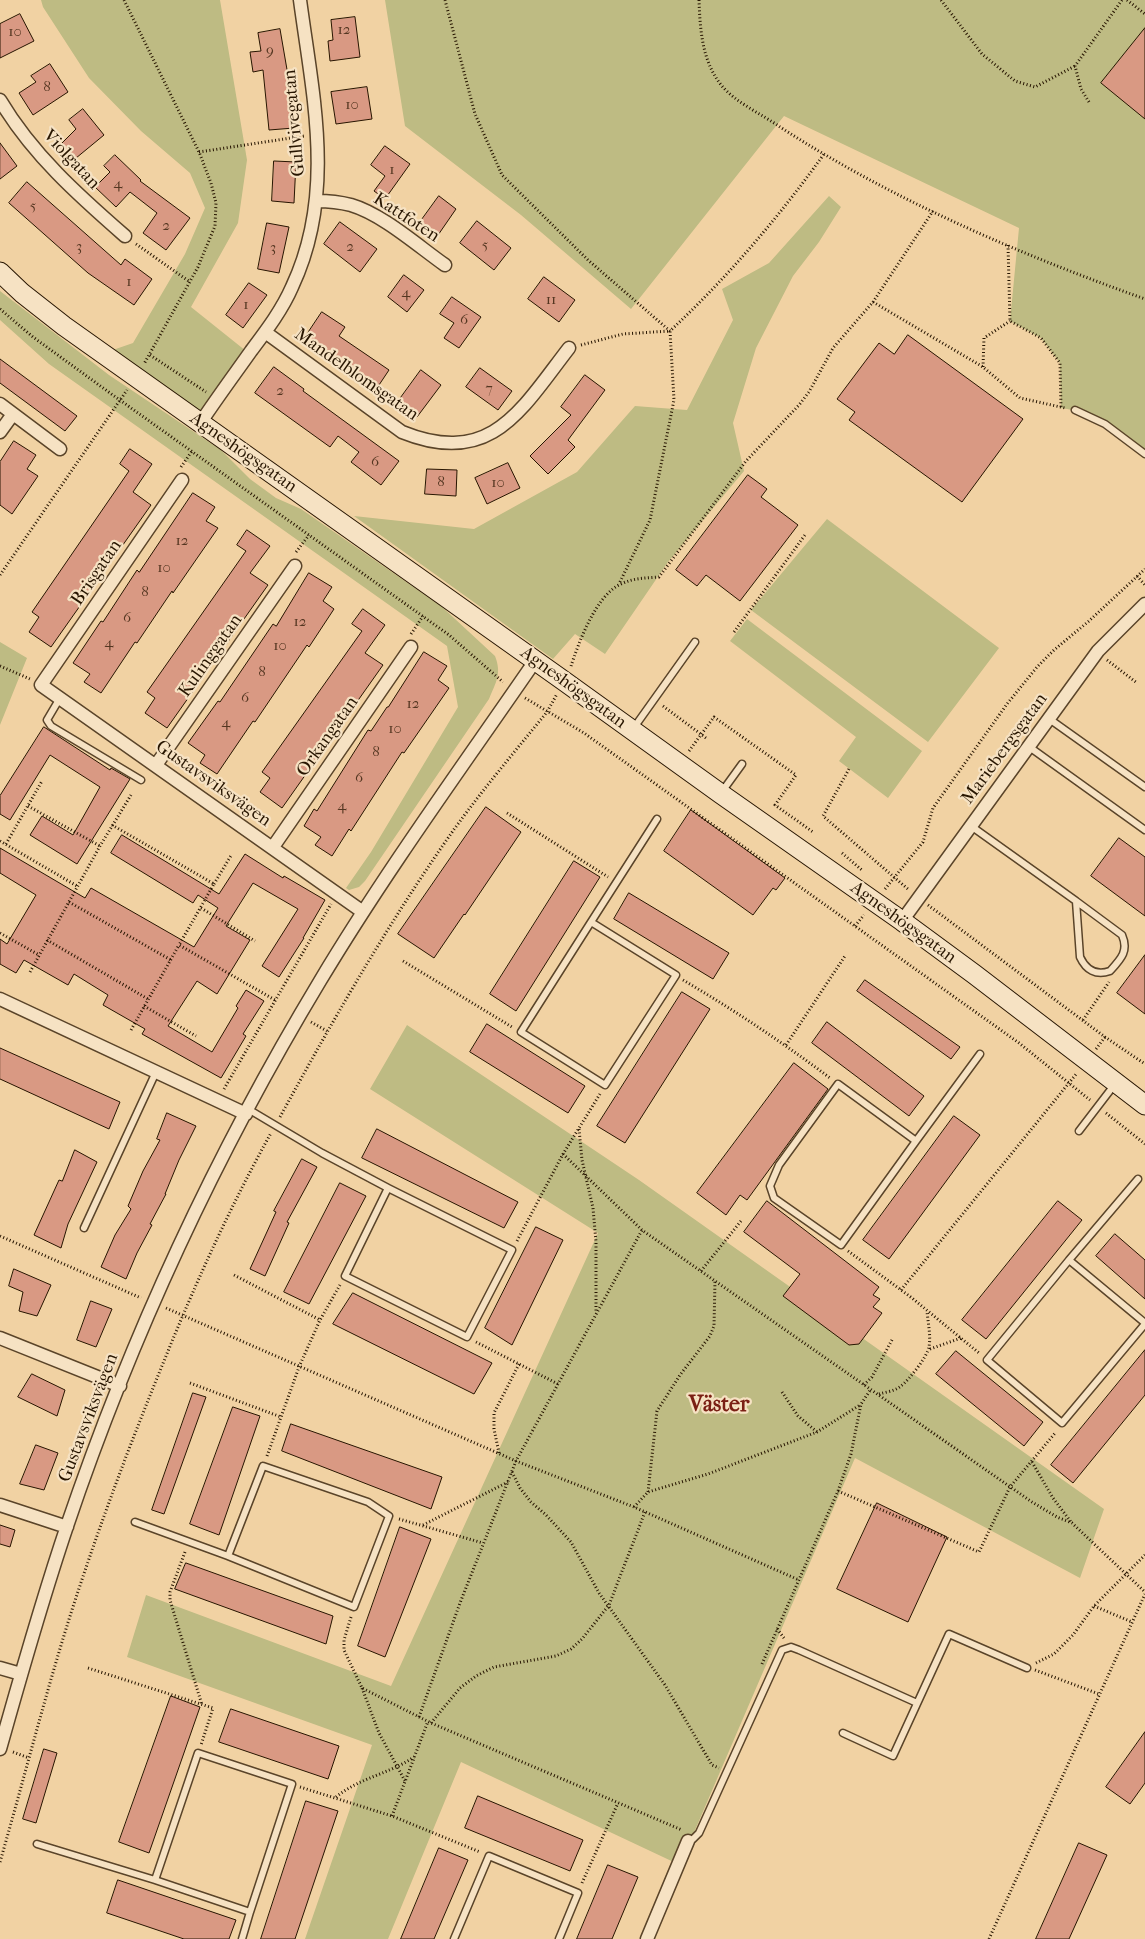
<!DOCTYPE html>
<meta charset="utf-8">
<style>
body{margin:0}
canvas{display:block;background:#f1d2a3}
</style>
<canvas width="1145" height="1939"></canvas>
<script>
const ctx = document.querySelector('canvas').getContext('2d');
ctx.lineJoin = 'round';
function fillPath(path, color) {
  ctx.fillStyle = color;
  ctx.fill(path, 'evenodd');
}
function strokePath(path, color, width, dash) {
  ctx.strokeStyle = color;
  ctx.lineWidth = width;
  ctx.lineCap = dash ? 'butt' : 'round';
  ctx.setLineDash(dash || []);
  ctx.stroke(path);
}
function write(font, color, halo, rows, align = 'center') {
  ctx.font = font + ' "IM FELL French Canon",serif';
  ctx.lineWidth = 4.5;
  ctx.setLineDash([]);
  ctx.textBaseline = 'middle';
  ctx.strokeStyle = halo;
  ctx.fillStyle = color;
  for (const [text, x, y, turn = 0] of rows) {
    ctx.save();
    ctx.translate(x, y);
    ctx.rotate((+turn || 0) * Math.PI / 180);
    ctx.textAlign = isNaN(turn) ? turn : align;
    if (halo) ctx.strokeText(text, 0, 0);
    ctx.fillText(text, 0, 0);
    ctx.restore();
  }
}
const green = new Path2D(`
 M41 0H220L247 160 238 223 191 307 251 355 209 422 110 351 133 343 185 254 205 208 190 173 141 131 89 78 43 7Z
 M385 0H1145V454C1119 435 1094 412 1061 408L1060 363 1041 338 1010 321 1019 228 784 116 631 309 521 215 405 126Z
 M829 196 841 207 819 242 793 276 756 348 733 423 744 471 668 562 605 654 575 634 553 659 354 516 474 529 577 472 635 406 687 410 733 320 722 289 769 263Z
 M0 291 109 375 221 450 250 479 276 498 301 509 441 606 495 656C502 674 496 682 489 699L365 881 359 887 349 890 346 888 371 852 458 707 447 646 49 364 0 320Z
 M827 519 999 648 928 742 751 610Z
 M747 619 922 751 888 798 839 761 856 737 730 641Z
 M0 642 27 658 0 725Z
 M407 1025 639 1180 1104 1509 1080 1578 855 1458 680 1865 461 1762 388 1939H305L372 1745 127 1657 146 1595 391 1686 598 1233 370 1089Z`);
const building = new Path2D(`
 M20 14 34 41 0 58V24Z
 M355 17 360 57 330 61 328 41 333 40 331 20Z
 M1145 28V119L1101 83Z
 M280 29 290 87 294 128 269 130 263 70 253 72 250 52 261 51 258 33Z
 M50 64 68 92 33 115 19 93 36 82 31 76Z
 M367 87 372 119 336 124 331 92Z
 M83 109 104 135 70 163 57 148 76 129 69 120Z
 M0 143 17 166 0 179Z
 M385 146 410 164 385 199 374 191 385 176 371 165Z
 M115 155 141 180 140 181 190 218 166 250 143 233 157 213 130 192 116 207 95 187 110 172 104 166Z
 M274 161 296 162 294 203 272 201Z
 M27 182 121 265 125 259 152 279 134 305 88 273 9 203Z
 M439 196 456 209 436 238 418 225Z
 M477 221 511 248 494 270 460 243Z
 M340 222 377 249 360 272 324 244Z
 M267 223 289 227 279 273 258 269Z
 M404 275 424 290 407 312 388 297Z
 M544 277 575 300 559 322 528 299Z
 M249 283 267 295 243 328 226 315Z
 M452 297 481 317 459 348 444 338 454 323 440 314Z
 M322 312 345 327 339 336 389 370 375 391 302 342Z
 M908 335 1023 419 962 502 849 420 855 412 837 399 879 343 894 354Z
 M0 359 77 416 65 431 0 383Z
 M274 367 304 389 303 391 399 461 381 485 351 462 359 452 338 436 330 447 255 393Z
 M480 368 512 391 498 410 466 387Z
 M421 370 441 385 417 417 397 403Z
 M585 375 605 390 568 440 575 447 548 474 530 456 571 415 561 407Z
 M14 441 36 455 27 469 38 476 12 514 0 505V462Z
 M130 449 152 464 133 492 151 505 51 647 29 632 39 617 32 612 129 471 120 464Z
 M508 463 520 488 487 504 475 478Z
 M427 469 457 470 456 496 425 494Z
 M748 475 767 489 761 497 798 525 740 601 706 575 697 586 676 570Z
 M193 493 215 507 206 521 218 528 173 593 172 591 137 643 135 642 101 693 84 682 90 674 73 663 101 621 103 622 137 570 139 572Z
 M247 530 270 546 250 573 268 585 167 728 145 713 155 698 147 692 246 551 237 545Z
 M309 573 332 587 323 601 334 609 309 647 307 645 255 722 253 721 217 774 200 763 205 755 188 743 218 701 220 702 273 624 276 626Z
 M363 609 385 625 365 653 383 665 282 808 260 792 270 778 262 772 362 631 352 624Z
 M424 652 447 666 438 680 449 688 404 753 402 752 351 831 349 829 332 856 315 845 321 837 304 826 314 809 317 811 368 730 371 731 387 707H388Z
 M44 727 110 770 111 768 130 779 77 864 30 835 42 816 73 835 100 787 50 755 10 820 0 814V796Z
 M486 807 521 832 465 915 464 914 434 958 398 934Z
 M691 810 785 878 776 890 773 888 753 915 664 851Z
 M122 835 219 894 245 854 283 878 284 876 325 900 303 938H304L279 977 262 966 298 909 253 883 226 926 250 940 217 994 197 981 168 1026 212 1052 238 1008 236 1006 246 990 264 1001 243 1034 246 1036 221 1078 142 1034 145 1029 103 1005 108 995 74 974 68 985 24 960 16 973 0 964V939L7 944 36 895 0 873V848L85 898 91 888 194 947 218 908 198 895 193 903 111 853Z
 M1119 838 1145 857V916L1091 876Z
 M574 861 600 877 516 1011 490 994Z
 M629 893 729 953 713 979 614 919Z
 M1145 955V1014L1117 993Z
 M865 980 960 1047 951 1059 857 991Z
 M682 992 710 1009 625 1143 597 1126Z
 M827 1022 924 1096 909 1116 812 1043Z
 M487 1024 585 1086 568 1113 470 1052Z
 M0 1048 120 1102 109 1129 0 1079Z
 M794 1063 828 1089 747 1200 740 1195 726 1215 697 1193Z
 M167 1113 196 1126 179 1160 165 1194H166L150 1224 152 1225 137 1253 126 1279 101 1267 115 1235 131 1209 128 1206 143 1171 160 1140 157 1139Z
 M954 1116 980 1135 889 1259 863 1240Z
 M377 1129 518 1202 504 1228 362 1158Z
 M75 1150 97 1162 68 1224 61 1248 34 1235 59 1180 62 1181Z
 M302 1159 317 1167 287 1222 289 1223 265 1276 250 1269 276 1212 274 1211Z
 M340 1183 366 1196 309 1304 284 1292Z
 M767 1201 879 1287 873 1295 880 1299 873 1307 882 1313 859 1344 849 1345 783 1296 800 1274 744 1232Z
 M1058 1201 1082 1220 986 1339 962 1320Z
 M536 1227 563 1240 512 1345 485 1328Z
 M1115 1234 1145 1260V1299L1096 1256Z
 M14 1269 51 1285 37 1316 19 1311 23 1292 9 1286Z
 M353 1293 492 1363 474 1394 333 1324Z
 M91 1301 112 1309 96 1347 77 1340Z
 M1145 1350V1395L1073 1483 1051 1465Z
 M956 1351 1043 1422 1024 1446 936 1374Z
 M32 1374 65 1390 57 1416 18 1397Z
 M193 1393 206 1397 164 1514 152 1510Z
 M233 1407 260 1416 219 1535 190 1524Z
 M291 1424 442 1477 431 1509 282 1451Z
 M36 1445 58 1453 44 1490 20 1484Z
 M877 1503 947 1537 908 1622 837 1589Z
 M0 1525 15 1530 10 1547 0 1544Z
 M400 1527 431 1539 385 1657 358 1646Z
 M186 1563 333 1616 326 1644 175 1589Z
 M171 1696 200 1707 149 1853 119 1842Z
 M231 1709 339 1746 328 1779 219 1742Z
 M1145 1732V1783L1130 1804 1106 1787Z
 M44 1749 57 1753 36 1823 23 1819Z
 M478 1796 583 1840 570 1871 465 1828Z
 M306 1801 338 1811 295 1939H261Z
 M1079 1843 1107 1855 1069 1939H1036Z
 M439 1848 468 1860 434 1939H401Z
 M608 1865 638 1877 612 1939H577Z
 M118 1880 236 1920 229 1939H184L107 1913Z`);
const path = new Path2D(`
 M124 0 199 152 211 183 216 203 215 226 198 267 144 364
 M445 0 475 114 502 175 588 260 670 331C727 278 779 217 824 154
 M699 0C700 29 702 62 722 86 735 102 763 115 780 127 893 200 1019 254 1145 299
 M941 0 982 54 1015 81 1035 87 1075 66
 M1127 0 1145 14
 M1089 102 1081 89 1075 66 1122 0
 M199 152 304 136
 M136 244 190 282
 M1008 245 1010 321 1041 338 1060 363 1061 408
 M873 302 983 367 1020 398 1065 408
 M0 309 33 337 110 393 449 635 503 682
 M581 345 623 334 670 331 674 400 650 520 619 584
 M150 355 206 392
 M983 367 984 338 1010 321
 M181 467 192 451
 M296 552 309 535
 M0 575 127 390
 M1137 576 1145 585
 M734 632 805 535
 M411 634 423 616
 M1107 660 1137 683
 M0 666 30 679
 M571 666C579 642 596 595 621 584 633 578 646 578 659 577L746 461 799 405 809 392 833 348 873 302 933 211
 M525 698 584 733 1019 1043 1090 1100
 M663 706 706 738
 M689 751 714 717 796 775 775 805 813 832
 M849 769 823 816 909 890
 M28 806 100 846
 M507 813 608 877
 M112 825 214 884 179 945 275 1000
 M0 841 77 886
 M6 844 42 781
 M842 853 863 871
 M214 884 232 854
 M885 889 923 842 933 808 1007 704 1037 667 1054 650 1089 621 1145 569
 M69 902 171 960
 M928 905 1105 1037 1145 1064
 M201 908 255 941
 M855 926 864 915
 M0 933 39 955
 M47 940 148 999
 M403 961 512 1027
 M30 972 100 846 131 795
 M683 980C734 1010 782 1042 830 1078
 M144 1006 196 1036
 M1083 1020 1109 982
 M311 1022 327 1031
 M131 1030 179 945
 M786 1045 845 956
 M1096 1049 1105 1037
 M224 1089 331 904
 M1106 1113 1145 1144
 M280 1117C334 1018 390 920 455 828 484 788 516 750 547 712L557 694
 M579 1129 582 1160 593 1208 596 1242V1311
 M563 1154 642 1230 1032 1502 1057 1517 1072 1523 1145 1592
 M0 1236 141 1298
 M517 1241 563 1154 600 1094
 M848 1251 912 1298 979 1353
 M701 1271 741 1221
 M234 1275 320 1320
 M901 1290 1077 1073
 M166 1308 516 1461 634 1507 799 1580
 M476 1342 558 1384
 M930 1349 961 1338
 M190 1383 281 1417
 M864 1385 872 1377 893 1338
 M782 1392 798 1416 817 1432
 M879 1394C886 1392 895 1391 901 1386 909 1380 927 1357 929 1347 931 1336 928 1323 927 1311
 M499 1453 494 1429V1413L519 1364
 M267 1456 299 1367 320 1320 340 1285
 M1032 1462 1053 1498 1071 1522
 M512 1472 520 1488 531 1502 546 1515 571 1542 599 1593 665 1685 712 1765 719 1768
 M838 1491 979 1552 1010 1487 1056 1432
 M648 1492 657 1411 680 1375 710 1336 714 1326 715 1281
 M634 1507 648 1492 708 1474 817 1432 860 1405
 M399 1519 483 1543
 M423 1525 508 1482
 M185 1552 170 1592V1600L202 1705
 M1094 1606 1132 1622
 M351 1617 344 1640V1650L362 1688 431 1723 682 1830
 M777 1629 784 1638
 M1036 1663 1054 1654 1073 1635 1094 1606 1145 1555
 M762 1664 838 1491 851 1454 861 1404 871 1389
 M88 1668 213 1708 201 1745
 M1035 1670 1099 1694
 M362 1688 379 1733 405 1781
 M419 1717 460 1603 516 1461 642 1230
 M431 1723 460 1688 476 1676 494 1667 556 1656 571 1649 582 1639 609 1605 645 1512
 M13 1752 29 1758
 M300 1787 392 1816 480 1852
 M336 1797C359 1778 389 1774 414 1757
 M392 1816 428 1721
 M0 1862C24 1779 45 1695 71 1613 99 1526 131 1441 166 1356 197 1280 231 1205 271 1133
 M582 1883 618 1803
 M989 1939 1145 1594`);
const lane = new Path2D(`
 M1075 410 1105 424 1145 454
 M60 698 47 720 51 726 141 780
 M1048 718 1145 787
 M633 729 695 642
 M1028 746 1145 830
 M721 793 742 764
 M971 826 1076 901 1080 957C1086 970 1096 976 1110 971 1121 959 1129 951 1122 935L1076 901
 M591 922 676 975 605 1085 521 1032Z
 M591 922 657 819
 M838 1084 916 1141 841 1245 774 1198 770 1186 779 1165Z
 M248 1109 322 1153 388 1188
 M1079 1131 1115 1084
 M916 1141 980 1054
 M388 1188 512 1250 467 1337 345 1276Z
 M84 1228 156 1072
 M1069 1260 1138 1179
 M1145 1323 1069 1260 987 1360 1062 1423 1145 1324
 M263 1466 368 1502 389 1516 354 1607 228 1556Z
 M135 1522 228 1556
 M843 1733 893 1756 949 1634 1027 1668
 M198 1753 292 1784 250 1912 155 1880Z
 M688 1841 693 1839 699 1833 782 1650 791 1647 799 1650 917 1703
 M37 1844 155 1880
 M242 1939 250 1912
 M454 1939 489 1856 578 1893 559 1939`);
const street = new Path2D(`
 M0 100C32 154 78 195 125 236
 M317 201C328 201 339 202 351 205 382 214 418 246 445 265
 M265 332 402 432C491 468 521 410 569 348
 M0 404 60 449
 M201 422C217 398 234 375 251 351 266 331 282 310 292 287 336 194 313 97 300 0
 M0 432 13 414
 M182 480 41 685 363 912
 M156 765 295 566
 M273 847 411 647
 M902 921 1098 651 1145 604
 M0 999 246 1114
 M0 1338 120 1386
 M0 1505 67 1527
 M0 1668 21 1674
 M0 1749C21 1674 42 1600 67 1526 131 1337 217 1152 320 981 386 871 462 767 535 661
 M647 1939 688 1841`);
const secondary = new Path2D(`
 M0 272 22 293 64 326 564 681 721 794 902 921 974 974 1145 1105`);
const numberNames = [
 ["12",344,30],
 ["10",15,32],
 ["9",270,51],
 ["8",47,87],
 ["10",352,105],
 ["1",392,170],
 ["4",118,184],
 ["5",33,206],
 ["2",166,226],
 ["5",485,245],
 ["3",79,247],
 ["2",350,247],
 ["3",273,248],
 ["1",129,282],
 ["4",406,293],
 ["11",551,300],
 ["1",246,305],
 ["6",464,320],
 ["7",489,389],
 ["2",280,391],
 ["6",375,462],
 ["8",441,482],
 ["10",498,483],
 ["12",182,541],
 ["10",164,568],
 ["8",145,592],
 ["6",127,618],
 ["12",300,622],
 ["4",109,643],
 ["10",280,646],
 ["8",262,672],
 ["6",245,698],
 ["12",413,704],
 ["4",226,723],
 ["10",395,729],
 ["8",376,752],
 ["6",359,778],
 ["4",342,806]
];
const streetNames = [
 ["Gullvivegatan",295,123,-95],
 ["Violgatan",71,160,47],
 ["Kattfoten",406,218,33],
 ["Mandelblomsgatan",356,375,35],
 ["Agneshögsgatan",243,453,35],
 ["Brisgatan",97,573,-56],
 ["Kulinggatan",211,656,-55],
 ["Agneshögsgatan",573,688,36],
 ["Orkangatan",328,737,-55],
 ["Mariebergsgatan",1005,749,-54],
 ["Gustavsviksvägen",213,784,35],
 ["Agneshögsgatan",903,923,36],
 ["Gustavsviksvägen",89,1418,-69]
];
const districtNames = [
 ["Väster",719,1406]
];
fillPath(green, '#bebb83');
fillPath(building, '#d99983');
strokePath(building, '#271500', 1);
strokePath(lane, '#5a4429', 9);
strokePath(street, '#5a4429', 15);
strokePath(secondary, '#271500', 21);
strokePath(path, '#271500', 3, [1, 2.5]);
strokePath(lane, '#f6e2c3', 6);
strokePath(street, '#f6e2c3', 12);
strokePath(secondary, '#f6e2c3', 19);
write('15px', '#543621', null, numberNames);
write('18px', '#271500', '#f6e2c3', streetNames);
write('bold 22px', '#7a1f14', '#f6e2c3', districtNames);
</script>
